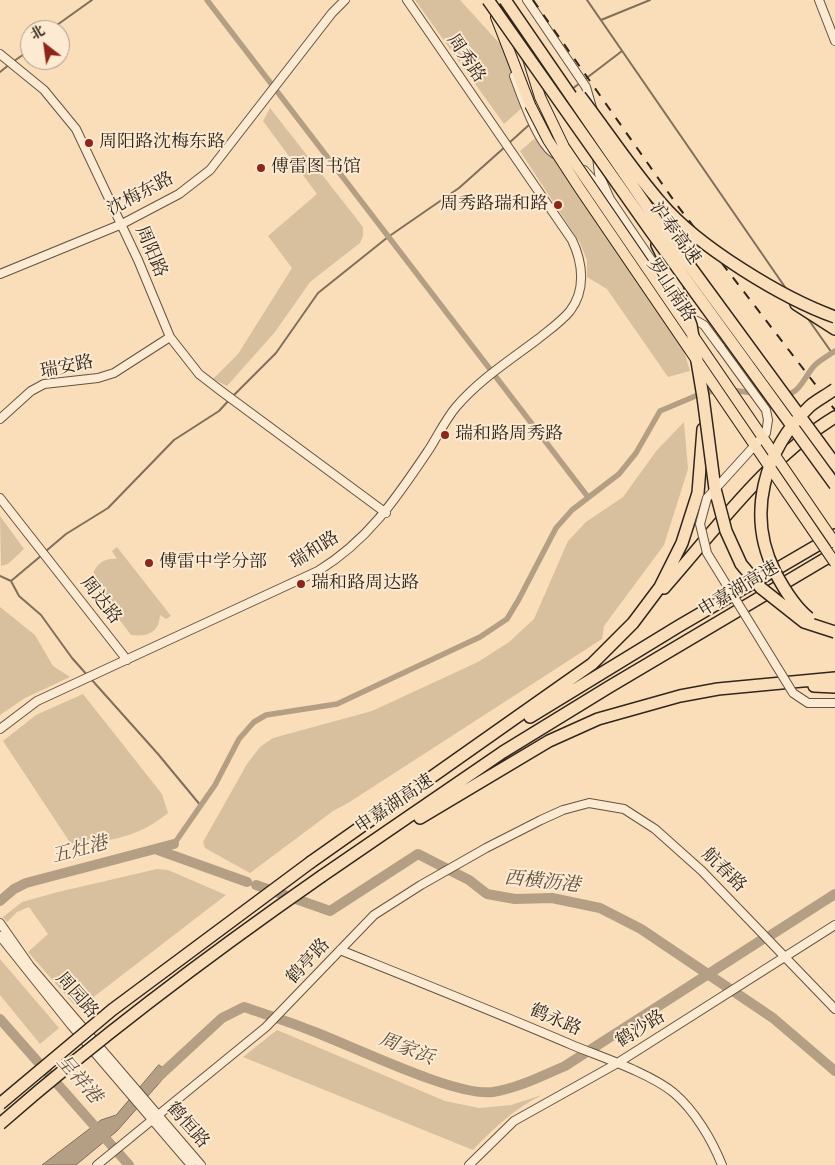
<!DOCTYPE html>
<meta charset="utf-8">
<style>
body{margin:0}
#map{position:relative;width:835px;height:1165px;overflow:hidden;background:#fadeb9;font-family:"IM FELL Double Pica","Noto Serif SC",serif}
canvas{display:block}
.north{position:absolute;left:20px;top:20px;width:50px;height:50px;box-sizing:border-box;background:#fcead2;border:1px solid #aa9c89;border-radius:50%;rotate:330deg;font-size:14px;font-weight:700;line-height:20px;text-align:center;color:#30261c}
.north::after{content:'';display:block;margin:auto;width:18px;height:22px;background:#8f2418;clip-path:polygon(50% 0,100% 100%,50% 72%,0 100%)}
</style>
<div id="map">
<canvas width="835" height="1165"></canvas>
<div class="north">北</div>
</div>
<script>
const ctx = document.querySelector('canvas').getContext('2d');
ctx.lineJoin = 'round';
function fillPath(path, color) {
  ctx.fillStyle = color;
  ctx.fill(path, 'evenodd');
}
function strokePath(path, color, width, dash) {
  ctx.strokeStyle = color;
  ctx.lineWidth = width;
  ctx.lineCap = dash ? 'butt' : 'round';
  ctx.setLineDash(dash || []);
  ctx.stroke(path);
}
function write(font, color, halo, rows, align = 'center') {
  ctx.font = font + ' "IM FELL Double Pica","Noto Serif SC",serif';
  ctx.lineWidth = 4;
  ctx.setLineDash([]);
  ctx.textBaseline = 'middle';
  ctx.strokeStyle = halo;
  ctx.fillStyle = color;
  for (const [text, x, y, turn = 0] of rows) {
    ctx.save();
    ctx.translate(x, y);
    ctx.rotate((+turn || 0) * Math.PI / 180);
    ctx.textAlign = isNaN(turn) ? turn : align;
    if (halo) ctx.strokeText(text, 0, 0);
    ctx.fillText(text, 0, 0);
    ctx.restore();
  }
}
const green = new Path2D(`
 M415 0H460L501 45 535 96 504 124Z
 M270 108 363 227V236L360 243 310 282 275 332 227 386 213 379 238 354 292 268 268 236 317 194 263 121Z
 M552 124 668 300 690 371 668 377 607 289 587 277V260L580 243 520 151Z
 M684 422 688 469 664 545 604 626 602 639 348 803 333 811 250 873 205 848 203 842 247 764 260 747 273 738 372 711 478 662 509 642 534 619 568 541 586 522 623 497 657 450Z
 M0 516 24 549 8 564 1 566Z
 M117 547 171 616 166 619 160 615C159 633 147 637 131 635L93 585C90 569 101 557 117 559L112 551Z
 M0 607 35 635 53 666 70 677 25 698 0 715Z
 M83 694 162 794 168 813C136 839 112 839 73 847L3 741 36 715Z
 M157 869 168 870 226 895 78 1009 28 952 48 934 29 907 17 912 7 922 3 917 22 902 58 892Z
 M0 959 59 1028 40 1044 0 995Z
 M277 1030 445 1101 479 1108 511 1105 542 1095C515 1108 494 1128 473 1150L243 1057Z`);
const water = new Path2D(`
 M159 1065 169 1072 117 1131 76 1165H42L101 1120 116 1115Z`);
const stream = new Path2D(`
 M587 0 787 290
 M601 20 650 0
 M50 30 92 0
 M14 61 30 50
 M0 72 10 64
 M584 80 622 51
 M572 89 580 83
 M509 143 530 124
 M806 316 832 353
 M233 396 276 353 318 293 388 237 459 188 506 146
 M46 551 66 534 108 508 174 440 219 411 230 399
 M0 576 11 581 19 596 41 615 72 658 88 676
 M11 581 42 555
 M91 679 158 754 201 806`);
const canal = new Path2D(`
 M207 0 588 497
 M783 395C800 395 805 375 815 365 820 360 829 355 835 351
 M174 844 215 785 239 739 254 722 266 715 337 704 480 637 507 619 519 599 556 528 572 510 619 474 636 453 660 411 705 392 731 390 769 395`);
const river = new Path2D(`
 M155 849 247 882
 M256 885 330 911 418 854 469 880 487 894 515 899 552 898 600 908 641 929 773 1018 835 1071
 M0 901 14 889 26 883 174 844
 M771 935 835 894
 M0 1019 129 1165
 M156 1079 222 1018 244 1007C267 1015 290 1022 312 1031 353 1046 455 1097 493 1092 518 1088 542 1076 565 1066L763 939`);
const minor = new Path2D(`
 M527 0 586 87 593 111
 M819 0 835 41
 M0 54 44 90 76 129 138 260 170 337 199 374 221 391 386 513
 M514 76C520 92 541 154 558 155
 M584 170 610 199 599 174 594 130
 M610 199 671 289 679 308
 M0 274 122 224 179 194 210 170 332 13 345 0
 M688 316 704 325 721 348
 M0 419 31 391 44 384 98 378 114 373 170 337
 M0 498 127 660
 M0 729 37 701 318 571C369 540 397 497 430 448 438 435 446 419 456 407 479 380 510 360 538 339 549 330 561 322 570 311 586 290 583 263 572 240L407 0
 M0 923 30 966 201 1165
 M0 936 71 1025 191 1165
 M340 950C417 981 495 1012 572 1045 601 1057 650 1073 674 1093 695 1111 712 1140 722 1165
 M97 1165 266 1027 374 915 421 885 486 848 541 820 563 810 589 803 624 809 655 829 702 871 835 1009
 M469 1165 514 1121 616 1064 835 925`);
const major = new Path2D(`
 M510 14 521 36 540 97
 M496 17 530 105`);
const highway = new Path2D(`
 M657 245 674 279 684 307
 M796 304 835 329
 M664 588C717 528 766 459 835 417
 M814 686 835 687
 M530 717 679 626 835 535
 M420 818 549 741 598 719 680 696 718 689 835 678
 M311 862 592 664 633 623 660 587 682 543 698 493 703 429
 M322 876 503 752 609 687 835 553`);
const rail = new Path2D(`
 M533 0 677 205 835 410`);
const minorBridge = new Path2D(`
 M721 348 766 410 768 420 766 433 707 498 700 524 707 553 793 693 808 703H835`);
const majorBridge = new Path2D(`
 M540 97 564 147 835 543
 M530 105 548 140 580 189 835 563`);
const highwayBridge = new Path2D(`
 M488 0 650 230 835 485
 M505 0 659 224 835 464
 M580 96C607 131 632 170 661 203 697 246 782 298 835 317
 M684 307 691 325 703 397 715 489 726 531 741 564 761 588 804 622 835 632
 M809 618C794 606 784 589 775 572 746 515 764 450 810 406 817 400 827 395 835 389
 M0 1104 112 1010 311 862
 M0 1124C102 1035 210 954 322 876`);
const markers = [
 [89,143,5,"#8f2418"],
 [261,168,5,"#8f2418"],
 [558,205,5,"#8f2418"],
 [445,435,5,"#8f2418"],
 [149,563,5,"#8f2418"],
 [301,584,5,"#8f2418"]
];
const streetNames = [
 ["周秀路",465,59,56],
 ["沈梅东路",141,195,-28],
 ["沪奉高速",674,234,54],
 ["周阳路",150,252,67],
 ["罗山南路",670,291,56],
 ["瑞安路",67,368,-11],
 ["瑞和路",315,551,-32],
 ["申嘉湖高速",739,590,-31],
 ["周达路",100,601,52],
 ["申嘉湖高速",395,805,-34],
 ["航春路",723,871,44],
 ["鹤亭路",309,962,-47],
 ["周园路",76,996,49],
 ["鹤永路",555,1021,23],
 ["鹤沙路",641,1030,-32],
 ["鹤恒路",187,1126,49]
];
const poiNames = [
 ["周阳路沈梅东路",99,143],
 ["傅雷图书馆",271,168],
 ["周秀路瑞和路",548,205,"right"],
 ["瑞和路周秀路",455,435],
 ["傅雷中学分部",159,563],
 ["瑞和路周达路",311,584]
];
const waterNames = [
 ["五灶港",80,851,-15],
 ["西横沥港",542,883,6],
 ["周家浜",406,1050,21],
 ["呈祥港",78,1080,49]
];
fillPath(green, '#d8bf9e');
fillPath(water, '#b59f84');
strokePath(water, '#806f5a', 1);
strokePath(stream, '#806f5a', 2);
strokePath(canal, '#b59f84', 5.5);
strokePath(river, '#b59f84', 10);
strokePath(minor, '#625443', 10);
strokePath(major, '#30261c', 12);
strokePath(highway, '#30261c', 14);
strokePath(minor, '#fcead2', 8);
strokePath(major, '#fadeb9', 10);
strokePath(highway, '#fadeb9', 11);
strokePath(rail, '#30261c', 2, [9, 9]);
strokePath(minorBridge, '#625443', 10, []);
strokePath(majorBridge, '#30261c', 12, []);
strokePath(highwayBridge, '#30261c', 14, []);
strokePath(minorBridge, '#fcead2', 8);
strokePath(majorBridge, '#fadeb9', 10);
strokePath(highwayBridge, '#fadeb9', 11);
for (const [x, y, r, color] of markers) {
  const dot = new Path2D();
  dot.arc(x, y, r, 0, 2 * Math.PI);
  ctx.fillStyle = color;
  ctx.fill(dot);
  strokePath(dot, '#fcead2', 2);
}
write('18px', '#30261c', '#fcead2', streetNames);
write('18px', '#30261c', '#fcead2', poiNames, 'left');
write('italic 19px', '#5f5040', '#fcead2', waterNames);
</script>
